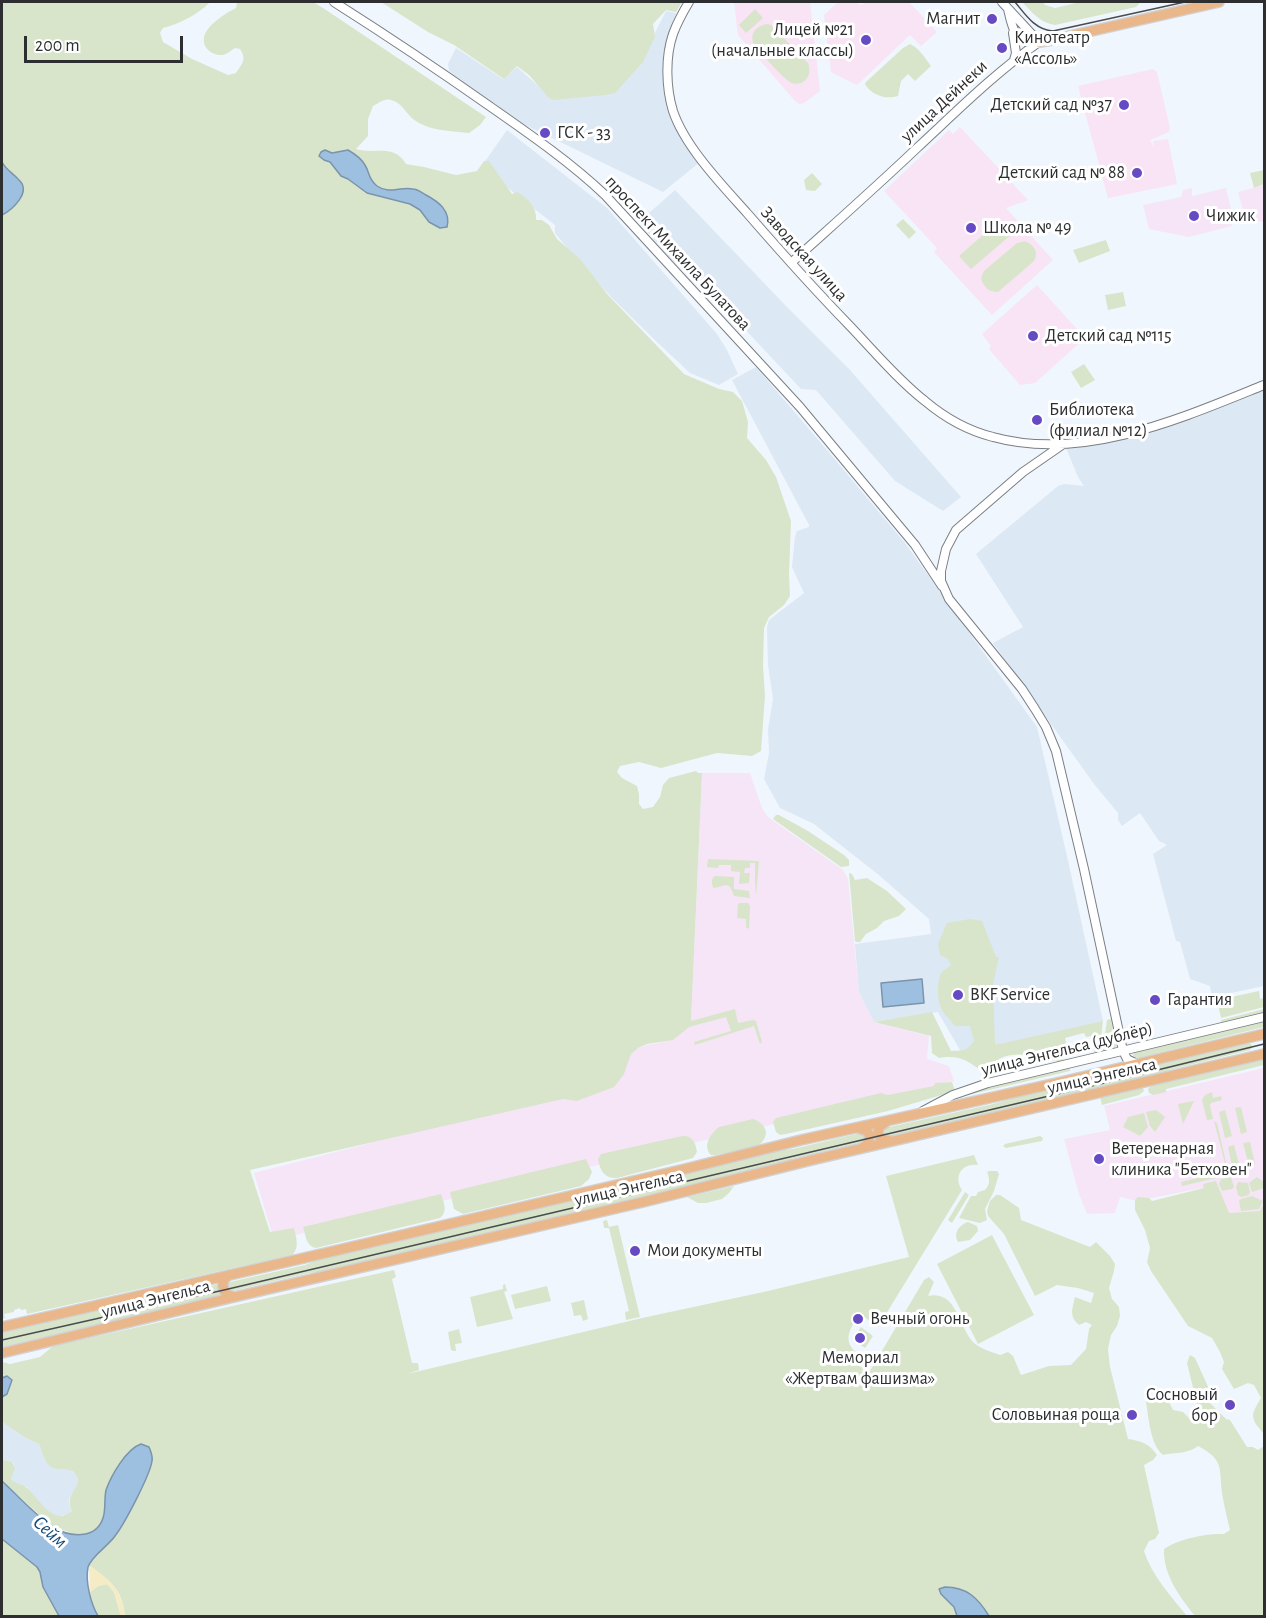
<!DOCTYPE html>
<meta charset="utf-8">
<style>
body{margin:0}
#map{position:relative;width:1266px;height:1618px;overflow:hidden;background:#f0f6fd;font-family:"Alegreya Sans",sans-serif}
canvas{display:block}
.frame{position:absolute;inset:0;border:3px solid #2c2e30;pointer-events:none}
.scale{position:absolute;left:24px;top:36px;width:159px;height:27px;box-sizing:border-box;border:3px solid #2c2e30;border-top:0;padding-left:8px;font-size:18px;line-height:21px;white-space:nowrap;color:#2c2e30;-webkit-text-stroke:4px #fff;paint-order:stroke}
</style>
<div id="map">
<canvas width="1266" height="1618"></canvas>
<div class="frame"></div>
<div class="scale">200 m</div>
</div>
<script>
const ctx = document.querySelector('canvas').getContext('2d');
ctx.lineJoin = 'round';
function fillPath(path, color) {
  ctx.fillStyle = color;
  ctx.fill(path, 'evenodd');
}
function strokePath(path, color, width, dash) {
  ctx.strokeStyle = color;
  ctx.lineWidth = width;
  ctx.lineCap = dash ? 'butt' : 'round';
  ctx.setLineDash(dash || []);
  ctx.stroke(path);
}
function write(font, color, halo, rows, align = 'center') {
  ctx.font = font + ' "Alegreya Sans",sans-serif';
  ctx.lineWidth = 6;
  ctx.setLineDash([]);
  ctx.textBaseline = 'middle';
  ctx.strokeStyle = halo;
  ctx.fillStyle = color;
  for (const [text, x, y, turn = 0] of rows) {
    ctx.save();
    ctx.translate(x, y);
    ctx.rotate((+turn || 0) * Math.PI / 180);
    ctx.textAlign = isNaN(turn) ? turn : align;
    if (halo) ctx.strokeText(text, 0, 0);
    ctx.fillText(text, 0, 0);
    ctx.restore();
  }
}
const commercial = new Path2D(`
 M1264 185V222L1260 221 1247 224 1238 192Z
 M1192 188V196L1226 188 1231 210 1228 211 1232 226 1189 237 1149 229 1143 205 1181 197 1183 190Z
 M702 773H750L762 808 768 817 843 870 848 879 859 992 874 1022 929 1036 927 1059 949 1066 954 1081 936 1084 935 1087 274 1240 254 1173 619 1079 628 1052 647 1045 668 1041 671 1039 676 1026 691 1021Z
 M1264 1068V1212L1213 1215 1202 1188 1137 1201 1120 1197 1115 1213 1087 1214 1079 1194 1064 1139 1110 1130 1104 1106Z`);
const built = new Path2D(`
 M666 11 676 13 667 43 664 63V84L666 99 669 111 682 135 700 162 663 192 513 119 449 71 448 64 456 48 503 79 517 67 552 98 639 64Z
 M507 130 607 208 717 334 727 350 738 374 719 385 690 373 658 343 612 298 568 249 555 233V225L481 167Z
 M675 190 786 306 850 370 961 497 943 511 895 481 816 390 801 389 740 324 670 258 639 222Z
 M756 367 827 450 905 543 1037 727 1067 856 1103 1021 964 1057 938 1012 874 1022 859 992 855 944 931 934 929 919 880 876 814 824 780 808 764 779 769 753 768 729 773 699 768 665 767 627 769 620 804 593 792 567 795 537 797 531 809 527V525L732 380Z
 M1264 390V986L1212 997 1210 986 1190 979 1180 942 1176 941 1153 854 1167 845 1159 841 1140 813 1122 826 1118 820V813L1094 784 993 643 1023 627 976 554 1058 486 1064 484 1084 486 1078 477 1066 448 1151 432Z
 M2 1422 24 1437 39 1444 45 1459 57 1469H69L76 1474 79 1482 69 1499V1504L72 1511 70 1514 58 1516 51 1513 35 1499 27 1487 13 1483 11 1479 14 1464 12 1462 4 1460 2 1461Z`);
const education = new Path2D(`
 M734 2H810L820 91 804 103 799 104 795 101 738 35Z
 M838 2H857L860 5 868 2H909L937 32 921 46 910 35 857 85 831 72 824 15Z
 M1153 69 1157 72 1170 128 1169 132 1150 140 1154 148 1153 141 1168 139 1177 184 1108 198 1078 86Z
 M960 127 1028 200 1006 208 1053 260 992 315 934 252 937 248 884 191 949 130 953 134Z
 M1037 285 1085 338 1035 383 1020 385 989 349 991 346 982 334Z`);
const green = new Path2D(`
 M2 2H210C199 14 179 24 163 28L160 33 163 42 192 59 228 75 236 73C242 64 247 59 240 49L235 48C232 50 227 54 223 55 213 56 202 48 204 38 205 26 226 13 236 8L237 2H313L323 8 486 117 480 125 469 133C451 131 428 131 413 119 406 113 401 102 391 100 385 98 379 103 373 106L368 119V136L356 149C374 155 394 143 406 164L424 167 456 175 477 171 484 161H489L512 194 517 192C528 198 537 207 536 220H542L549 225 557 239 580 259 608 295 684 374 719 389 733 392 742 401 748 422 747 438 766 460 776 477 791 521 789 574 790 596 784 605 769 617 764 628 763 666 765 696 761 751 752 756 717 753 661 768 639 762 620 766 617 772 622 778 637 786 639 794V804L643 809 653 807 660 797 663 785 669 778 696 771 698 773H702L691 1021 735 1009 738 1023 753 1020 756 1021 762 1042 760 1044 754 1026 695 1045 694 1042 731 1031 726 1017 689 1027 673 1040 647 1044 638 1048 631 1054 624 1074 614 1087 577 1101 563 1099 250 1170 270 1232 294 1228C296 1237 300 1248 292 1255L27 1314 26 1309 21 1310 20 1308 14 1310V1312L4 1314 5 1318 2 1319V215L6 213 19 179 6 169 2 162Z
 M381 2H380H682L676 12 666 10 653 24 655 37 643 62 615 93 605 95 553 100 549 98 529 75 517 66 504 79 454 45 428 32Z
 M1022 2H1043L1045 5 1055 8 1080 2H1139V4L1136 7 1055 25C1040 23 1032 12 1022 2Z
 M755 9 763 18 746 33 739 25Z
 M767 24 771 25 808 63C813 74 805 87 792 83 784 80 761 53 754 45 749 34 756 26 767 24Z
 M910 44C919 48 925 58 931 66L915 81 908 74 901 81 898 96C886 100 871 95 865 84L866 82 903 48Z
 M1264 170V184L1254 188 1250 173Z
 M812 173 822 184 815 191 806 190 804 180Z
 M903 219 916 232 909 239 896 225Z
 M1000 220 1012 234 971 269 959 256Z
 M1106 240 1110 251 1079 263 1073 250Z
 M1025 241C1034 245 1039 252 1034 261L998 292C988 292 984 287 981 278L984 271 1017 243Z
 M1123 292 1126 306 1108 310 1105 295Z
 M1084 364 1095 380 1081 388 1071 372Z
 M776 815H779L808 831 844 855 849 860V866L841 867 773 819Z
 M708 859 759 861 756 897 755 880V863H750V868H745L744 873H750L749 883 739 884 740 872 731 871V865H719L718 868 707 867Z
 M849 873 852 874 855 880 867 878 870 880 887 891 906 909 899 916 884 921 877 928 866 934 860 942H857L855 941Z
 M715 876 734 877V889L749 891 750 898 734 896C729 880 726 886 714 888 711 885 711 878 715 876Z
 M740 903H748L750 906 749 929 746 927V919L737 918 738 904Z
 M970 919 982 921 996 957H999L993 984 995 1045 1103 1021 1099 1055H1095L1091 1036 1086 1037 1084 1033 1065 1038 1068 1053 1062 1054 1064 1062H1059C1040 1058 1020 1050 1001 1058 993 1062 988 1067 979 1069 965 1059 957 1055 939 1058L932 1053 931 1036 874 1022 932 1012 951 1051C966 1050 965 1052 974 1041L970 1026H955C951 1021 945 1015 942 1010 937 1002 936 977 943 971 946 969 949 967 951 965L948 959 940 955 938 944 947 923Z
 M1259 991 1260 999 1264 998V1007L1221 1018 1217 1000Z
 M1264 1009V1016L1222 1026 1221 1020Z
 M1264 1018V1027L1138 1058 1134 1057 1133 1055 1134 1051Z
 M1111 1019 1116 1046 1113 1051 1102 1054 1107 1020Z
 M1249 1043 1252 1045V1048L1250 1050 1169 1070 1160 1075 1014 1110 995 1112 888 1137 884 1136 883 1133 885 1128 993 1104 1046 1089Z
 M1264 1058V1065L1166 1089V1092L1153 1095 1149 1093 1148 1089 1152 1085Z
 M1069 1066 1070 1071 951 1099 960 1094Z
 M952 1082 955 1091 888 1111 786 1134 780 1135 776 1132 773 1122 776 1118 881 1093 888 1095 934 1086 935 1083Z
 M1139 1087 1143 1088 1144 1091 1139 1095 1102 1105 1100 1097Z
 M1212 1092 1213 1098 1221 1096 1222 1100 1211 1103 1210 1105 1213 1119 1207 1120 1202 1100 1205 1095Z
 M1194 1101 1183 1124 1178 1104Z
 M1241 1107 1247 1132 1241 1134 1235 1108Z
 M1156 1110 1165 1117 1155 1132 1150 1126 1146 1112Z
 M1225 1110 1232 1136 1225 1138 1219 1112Z
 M1144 1113 1148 1127 1140 1136 1123 1127 1128 1117Z
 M753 1119C759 1121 765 1125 766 1132 766 1137 763 1142 759 1145 749 1150 726 1152 715 1155H711C702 1146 711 1133 719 1127Z
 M1214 1121 1217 1123 1229 1175 1182 1186 1181 1182 1227 1171Z
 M860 1133 866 1135 865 1140 863 1142 796 1158 780 1164 321 1272 309 1273 232 1291 228 1288 227 1285 230 1282 305 1265 318 1260 777 1151 793 1149Z
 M682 1136C692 1135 696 1143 697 1152L693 1158 617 1178C604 1179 600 1170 598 1159L601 1154Z
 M1040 1136 1043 1138 1042 1141 1006 1148 1003 1146 1005 1144Z
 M1250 1142 1255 1164 1249 1166 1243 1143Z
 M1234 1145 1240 1168 1233 1170 1228 1147Z
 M974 1155 978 1165C962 1163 953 1176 962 1190L878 1327 860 1314C847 1332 841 1344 864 1358L859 1366 870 1371 924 1280 929 1277 934 1282 928 1296C958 1290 958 1328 974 1343 981 1349 992 1352 1000 1355L1008 1352 1013 1356 1021 1375 1049 1366 1071 1365 1086 1349 1089 1329 1092 1325 1086 1322 1079 1325C1069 1316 1072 1310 1075 1297L1091 1303 1094 1293 1078 1288 1057 1285 1035 1296 1004 1234 988 1216 987 1211 990 1201 996 1195H1000L1019 1208 1021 1220 1090 1247 1096 1242 1110 1256 1115 1264 1114 1271 1109 1288 1112 1299 1119 1307 1120 1316 1117 1326 1111 1335 1108 1349 1110 1367 1128 1439C1141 1441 1149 1443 1157 1455L1153 1460 1144 1465 1159 1533 1155 1539 1149 1541 1144 1551C1152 1576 1171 1596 1187 1616H989L976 1599 941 1594 954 1607 957 1616H125C122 1587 110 1582 89 1565L115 1536 131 1509 149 1448 144 1445 130 1451 121 1463 106 1492 103 1520 96 1529 87 1534 81 1536 53 1527 2 1481V1461L4 1460 12 1462 15 1468 11 1479C16 1485 22 1483 27 1488 39 1498 53 1527 72 1511 63 1492 84 1488 76 1475 70 1465 59 1473 50 1466 44 1461 42 1451 39 1444L24 1437 2 1422V1397L7 1394 12 1380 3 1377 2 1378V1362L10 1364 40 1357 53 1346 394 1270 396 1277 392 1279 412 1363H418L419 1370 407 1374 642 1318 768 1291 909 1257 886 1176Z
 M586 1159 592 1172 589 1179 581 1186 463 1214 454 1209 450 1192Z
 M989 1171H997L999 1174 994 1191 985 1209 987 1220 980 1223 959 1218 971 1196H976L978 1192 985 1190C990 1185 990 1179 987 1172Z
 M1231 1177 1234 1187 1232 1189 1222 1191 1219 1184 1221 1179Z
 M1257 1177 1264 1182V1188L1252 1192 1249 1183Z
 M1216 1181 1229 1213 1260 1211 1264 1203V1208L1263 1209H1264V1434C1250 1418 1250 1416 1261 1398L1254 1385 1248 1383 1234 1389 1222 1369 1224 1362 1220 1352 1212 1338 1188 1326 1151 1271 1147 1262 1150 1248 1145 1230 1135 1210V1200L1138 1197 1149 1198 1152 1201 1204 1188 1203 1184Z
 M1238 1182 1248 1183 1250 1192 1249 1195 1241 1197 1238 1195 1236 1187Z
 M734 1186 729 1193 722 1199 706 1203H698L687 1197Z
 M965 1192 969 1195 952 1223 948 1220Z
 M441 1194C444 1203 448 1212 440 1218L316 1248C306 1246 306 1236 303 1227Z
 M1252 1196 1263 1201 1259 1209 1241 1211 1239 1201 1241 1199Z
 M607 1220 609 1227 618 1225 640 1317 626 1320 625 1312 629 1311 609 1228H604L603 1221Z
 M968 1222 977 1226 978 1231 970 1240 958 1242C953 1233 959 1225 968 1222Z
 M992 1235 1034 1315 978 1344 937 1264Z
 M219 1284 218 1291 222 1295 2 1347V1332Z
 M505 1284 507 1291 504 1292 513 1319 477 1327 470 1297 503 1289V1285Z
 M547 1286 551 1301 515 1309 511 1295Z
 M584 1300 588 1319 583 1321 581 1315 574 1316 571 1303Z
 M861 1327 873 1336 865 1348C857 1343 854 1336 861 1327Z
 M459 1329 462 1343 455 1344 456 1351H454L451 1350 448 1332Z
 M1190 1355 1195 1358 1210 1391 1205 1395V1398L1226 1419 1230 1420 1247 1447H1253L1258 1450 1264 1446V1616H1195C1180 1597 1163 1575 1164 1549 1178 1539 1207 1533 1224 1534L1230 1530C1227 1518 1224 1505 1222 1493 1219 1467 1224 1460 1198 1446 1189 1454 1175 1452 1163 1455 1150 1444 1149 1419 1146 1402 1161 1391 1166 1394 1173 1410L1183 1412 1193 1422 1198 1421 1200 1416 1187 1363Z
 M2 1539 37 1567 40 1572 43 1587 59 1616H2Z
 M107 1584 114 1592 121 1616H98L92 1604 90 1592 98 1586Z`);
const sand = new Path2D(`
 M89 1565C110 1580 122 1589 125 1616H121L114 1592 107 1584 98 1586 90 1592Z`);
const water = new Path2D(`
 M325 150 332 153 348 150C355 154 361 158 365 165 370 173 368 179 377 186 390 195 400 186 413 189 418 189 422 193 426 195 439 202 451 211 447 227L440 228 429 222 420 210 410 204 367 193 348 179 341 176 330 162 324 160 319 156 321 152Z
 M2 162C6 170 13 173 19 180 32 192 12 210 2 215Z
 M922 979 924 1003 883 1007 881 983Z
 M7 1376 12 1380 7 1394 2 1397V1378Z
 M141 1444 149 1447C151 1452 153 1456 152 1461 150 1475 125 1523 115 1536 109 1545 91 1557 88 1567 85 1582 91 1604 98 1616H59L43 1587 40 1572 37 1567 2 1539V1481C16 1494 37 1517 53 1527 69 1537 96 1540 103 1518 106 1509 104 1499 106 1490 111 1476 126 1449 141 1444Z
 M945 1587C967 1587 978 1598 989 1616H957L954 1607 941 1594 939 1589Z`);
const minor = new Path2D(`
 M334 2C386 35 437 69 488 105 528 133 569 161 605 195L800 407 915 545 942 586
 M689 2C683 12 677 23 673 34 665 57 666 88 673 111 685 147 722 185 747 213 780 251 813 288 848 324 873 350 897 379 925 401 944 417 969 431 993 437 1083 462 1182 418 1264 385
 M1002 2 1039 42
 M1008 9C1012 27 1015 46 1038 42
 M1013 33 1016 53 1014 60
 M791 263C833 225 876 187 917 148 957 111 995 73 1039 42
 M1062 445 1023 472 956 530 946 549 941 571V581L949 599 1022 689 1035 709 1046 727 1056 751 1084 869 1123 1051 1127 1059 1137 1064
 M923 1111 953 1095 988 1083 1264 1017`);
const major = new Path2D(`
 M1039 42 1052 40 1219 2
 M886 1122 879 1127 878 1133 881 1139 890 1141
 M858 1128 867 1131 870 1136 868 1144 862 1148
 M229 1275C222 1279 221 1286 226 1294L234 1297
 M2 1327 304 1258 681 1170 801 1140 1061 1082 1264 1034
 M2 1353 234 1297 643 1202 816 1159 1264 1054`);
const tram = new Path2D(`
 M1015 2C1025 14 1035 30 1053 31L1185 2
 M2 1340 224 1290 1100 1084 1264 1044`);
const markers = [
 [992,19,6,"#664ac3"],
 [866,40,6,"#664ac3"],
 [1002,48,6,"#664ac3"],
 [1124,105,6,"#664ac3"],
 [545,133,6,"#664ac3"],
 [1137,173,6,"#664ac3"],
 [1194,216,6,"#664ac3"],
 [971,228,6,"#664ac3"],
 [1033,336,6,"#664ac3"],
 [1037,420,6,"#664ac3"],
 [958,995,6,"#664ac3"],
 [1155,1000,6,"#664ac3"],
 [1099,1159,6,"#664ac3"],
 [635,1251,6,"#664ac3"],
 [858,1319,6,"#664ac3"],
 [860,1338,6,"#664ac3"],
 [1230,1405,6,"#664ac3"],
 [1132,1415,6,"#664ac3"]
];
const poiNames = [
 ["Магнит",980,19,"right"],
 ["Лицей №21",854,30,"right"],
 ["(начальные классы)",854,51,"right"],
 ["Кинотеатр",1014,38],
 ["«Ассоль»",1014,59],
 ["Детский сад №37",1112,105,"right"],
 ["ГСК - 33",557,133],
 ["Детский сад № 88",1125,173,"right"],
 ["Чижик",1206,216],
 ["Школа № 49",983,228],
 ["Детский сад №115",1045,336],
 ["Библиотека",1049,410],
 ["(филиал №12)",1049,431],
 ["BKF Service",970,995],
 ["Гарантия",1167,1000],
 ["Ветеренарная",1111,1149],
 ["клиника \"Бетховен\"",1111,1170],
 ["Мои документы",647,1251],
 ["Вечный огонь",870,1319],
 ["Мемориал",860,1358,"center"],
 ["«Жертвам фашизма»",860,1379,"center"],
 ["Сосновый",1218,1395,"right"],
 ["бор",1218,1416,"right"],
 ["Соловьиная роща",1120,1415,"right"]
];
const streetNames = [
 ["улица Дейнеки",944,101,-43],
 ["проспект Михаила Булатова",678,253,47],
 ["Заводская улица",804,254,48],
 ["улица Энгельса (дублёр)",1067,1049,-14],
 ["улица Энгельса",1102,1076,-13],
 ["улица Энгельса",629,1188,-13],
 ["улица Энгельса",156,1299,-14]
];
const waterNames = [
 ["Сейм",50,1532,42]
];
fillPath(commercial, '#f6e5f6');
fillPath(built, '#dce8f4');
fillPath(education, '#f8e4f4');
fillPath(green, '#d8e5cb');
fillPath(sand, '#f5ecc6');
fillPath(water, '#9dbfe0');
strokePath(water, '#7b94ab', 1.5);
strokePath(minor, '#7a7f85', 10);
strokePath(major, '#d1d1d1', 12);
strokePath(minor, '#fff', 8);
strokePath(major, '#eab78b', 9);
strokePath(tram, '#494c4f', 1.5);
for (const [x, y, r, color] of markers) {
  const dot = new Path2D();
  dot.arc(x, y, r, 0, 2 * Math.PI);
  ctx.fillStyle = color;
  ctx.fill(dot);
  strokePath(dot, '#fff', 2);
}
write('18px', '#2c2e30', '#fff', poiNames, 'left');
write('18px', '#2c2e30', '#fff', streetNames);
write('italic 20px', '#174b76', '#fff', waterNames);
</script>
